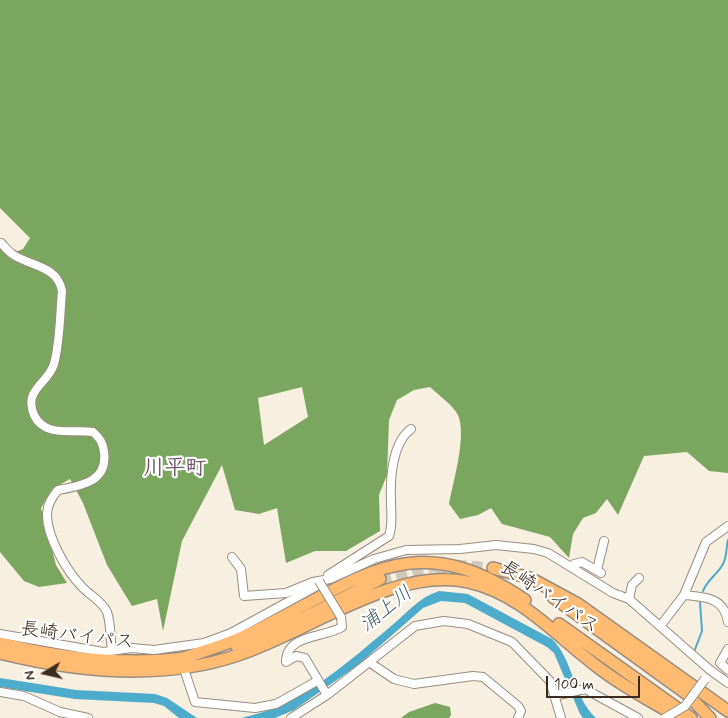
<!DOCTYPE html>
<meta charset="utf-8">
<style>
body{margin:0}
#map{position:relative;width:728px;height:718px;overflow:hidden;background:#f7efdf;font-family:Mynerve,sans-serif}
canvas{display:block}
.north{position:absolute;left:20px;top:648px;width:50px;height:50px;-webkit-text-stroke:4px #fff;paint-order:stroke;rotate:261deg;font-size:14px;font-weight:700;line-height:20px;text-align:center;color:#3b2a1e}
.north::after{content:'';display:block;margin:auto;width:18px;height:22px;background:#3b2a1e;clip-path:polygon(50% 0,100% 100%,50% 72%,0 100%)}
.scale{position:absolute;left:546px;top:676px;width:94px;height:22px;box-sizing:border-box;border:2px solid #3b2a1e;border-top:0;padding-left:6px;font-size:15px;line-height:18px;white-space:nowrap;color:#3b2a1e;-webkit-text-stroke:4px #fff;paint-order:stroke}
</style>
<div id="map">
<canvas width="728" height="718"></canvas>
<div class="north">N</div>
<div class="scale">100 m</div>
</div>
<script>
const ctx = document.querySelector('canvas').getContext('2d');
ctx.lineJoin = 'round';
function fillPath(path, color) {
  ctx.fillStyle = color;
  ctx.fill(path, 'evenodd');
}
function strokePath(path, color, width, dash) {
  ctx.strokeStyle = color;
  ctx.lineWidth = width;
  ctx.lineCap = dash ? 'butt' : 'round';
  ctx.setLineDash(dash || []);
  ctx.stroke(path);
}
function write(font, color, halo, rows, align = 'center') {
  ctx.font = font + ' Mynerve,"Klee One",sans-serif';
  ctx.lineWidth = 4.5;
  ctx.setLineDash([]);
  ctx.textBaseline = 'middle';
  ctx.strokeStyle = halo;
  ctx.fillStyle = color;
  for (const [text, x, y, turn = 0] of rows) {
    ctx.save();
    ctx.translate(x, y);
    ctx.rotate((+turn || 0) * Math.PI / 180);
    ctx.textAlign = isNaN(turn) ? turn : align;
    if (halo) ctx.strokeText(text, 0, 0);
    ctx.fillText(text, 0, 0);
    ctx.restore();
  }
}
const forest = new Path2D(`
 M0 0H728V473L709 471 687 452 644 456 618 515 607 499 596 513 583 518 573 534 569 558 550 537 502 524 491 508 478 515 460 519 449 504C453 482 467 436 458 415 453 405 438 395 430 387L414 390 397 400 389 420 387 475 379 495 380 531 346 551H315L286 563 277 508 259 514 235 510 222 465 182 541 163 631 157 599 132 606 107 565 83 503 70 479 52 489 41 508 56 565 67 583 39 587 24 581 0 552V247L13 253 23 249 30 238 0 208ZM302 387 308 417 264 445 258 398Z
 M435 703 450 707 451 715 449 718H401L409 712Z`);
const water = new Path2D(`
 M439 591 468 594 552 639C574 661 573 697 596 718H583L580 714 554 653 547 647 465 603 441 601 423 608 358 665 294 710 275 718H241C302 705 344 665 390 627 407 613 418 598 439 591Z
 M0 678 76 690 155 694 167 698 197 718H179L164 706 154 703 75 699 0 687Z`);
const stream = new Path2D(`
 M703 591C708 579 717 575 723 564 727 557 726 548 728 540
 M694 652 702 631 700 602`);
const highwayTunnel = new Path2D(`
 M455 565 493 568
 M435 573H472L503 578
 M380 579 437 566`);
const minor = new Path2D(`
 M1 243C4 246 8 251 12 254 31 267 57 265 62 291 60 314 60 342 54 364 50 377 40 382 34 393 30 399 31 408 34 415 45 438 72 429 93 432 100 438 103 443 104 452 108 482 81 486 58 490 52 497 48 503 47 513 46 536 67 572 83 588 91 596 102 601 107 612 111 623 110 638 112 650
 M232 557 241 569 244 596 286 593 313 582 330 579 374 559 406 550 460 549 496 545 534 549 548 553 613 593 629 599 710 670 728 683
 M572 567 574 564 582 562 601 573
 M597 570 604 541
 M328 575 389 536C393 525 391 512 391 501 390 479 392 443 411 429
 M684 595C705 597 724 597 728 622
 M629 599 632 585 639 578
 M661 625 684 595 706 542 728 526
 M0 634 103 652 132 648 154 650 204 643 231 633 317 586 319 582
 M728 649 720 663 728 670
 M369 662 394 679 414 684 473 676 483 677 518 706 521 711 518 718
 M185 672 195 702 255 708 276 704 317 681
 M0 692 24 696 60 712 88 718
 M327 695 305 658 296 656 286 662C286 634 324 638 342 627L341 617
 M554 696 585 689 638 718
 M291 718 327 695 415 626 444 621 468 624 512 642 550 681 561 718`);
const highway = new Path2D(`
 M493 568 530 578 578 604 728 711
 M553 597 687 694 710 718
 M559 624 691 718
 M0 643C61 658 123 666 185 658
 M237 647 285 628 380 579
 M0 653C77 672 162 681 238 655 308 632 395 566 468 582 522 594 557 637 599 668 625 688 652 701 679 718
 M180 659C208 650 235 642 261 628 363 577 415 525 525 600`);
const minorBridge = new Path2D(`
 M319 581 341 617
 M665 718 685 706 705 679`);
const streetNames = [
 ["長崎バイパス",549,598,34],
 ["長崎バイパス",77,637,7]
];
const waterNames = [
 ["浦上川",387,610,-38]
];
const quarterNames = [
 ["川平町",175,470]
];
fillPath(forest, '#7ba65f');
fillPath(water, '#4dabcb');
strokePath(stream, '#4dabcb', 2);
strokePath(highwayTunnel, '#d1c8b8', 11, [11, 5.5]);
strokePath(minor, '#998c7e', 10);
strokePath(highway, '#998c7e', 14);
strokePath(minor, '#fff', 8);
strokePath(highway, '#ffbb71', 11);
strokePath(minorBridge, '#998c7e', 10, []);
strokePath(minorBridge, '#fff', 8);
write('19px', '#3b2a1e', '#fff', streetNames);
write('italic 20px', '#425e63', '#fff', waterNames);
write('bold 21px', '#6e5563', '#fff', quarterNames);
</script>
